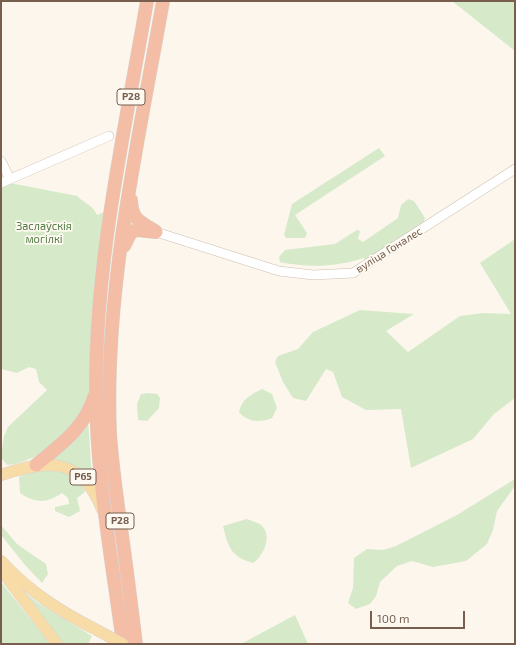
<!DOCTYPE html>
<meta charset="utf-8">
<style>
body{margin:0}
#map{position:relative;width:516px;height:645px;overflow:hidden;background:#fcf6ec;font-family:"Exo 2",sans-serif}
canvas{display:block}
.frame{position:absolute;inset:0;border:2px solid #775e4f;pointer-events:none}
.scale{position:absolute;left:370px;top:611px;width:95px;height:18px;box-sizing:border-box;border:2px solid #775e4f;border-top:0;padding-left:5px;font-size:12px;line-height:14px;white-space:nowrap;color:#775e4f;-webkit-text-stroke:3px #fefaf2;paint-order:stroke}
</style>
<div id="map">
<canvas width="516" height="645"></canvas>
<div class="frame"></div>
<div class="scale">100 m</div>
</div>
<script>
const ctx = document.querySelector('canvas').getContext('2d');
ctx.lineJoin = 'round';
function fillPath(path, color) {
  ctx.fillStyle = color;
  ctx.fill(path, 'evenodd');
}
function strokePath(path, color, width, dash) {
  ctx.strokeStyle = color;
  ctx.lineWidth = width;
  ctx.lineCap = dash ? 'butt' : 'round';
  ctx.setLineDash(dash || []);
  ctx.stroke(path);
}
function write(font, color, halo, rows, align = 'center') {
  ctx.font = font + ' "Exo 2",sans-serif';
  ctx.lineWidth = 3.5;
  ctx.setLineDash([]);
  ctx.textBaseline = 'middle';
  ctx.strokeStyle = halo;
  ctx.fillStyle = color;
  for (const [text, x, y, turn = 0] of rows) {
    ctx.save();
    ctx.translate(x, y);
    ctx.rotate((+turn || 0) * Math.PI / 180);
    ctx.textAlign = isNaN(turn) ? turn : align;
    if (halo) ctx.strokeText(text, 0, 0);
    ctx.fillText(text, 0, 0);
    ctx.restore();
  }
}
const green = new Path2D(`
 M452 1H515V51Z
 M379 148 385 156 295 215 307 233 305 238H286L284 235 292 204Z
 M10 183 77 196C85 204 92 204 97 215L107 211 91 396C83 427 39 463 7 465L1 458 4 436 8 427 47 390 39 382 36 369 29 367 17 373 1 369V186Z
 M408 199 414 201 425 218 422 226 365 260 364 258C336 267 309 268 280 262L279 257 285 250 335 244 357 230 360 231 358 239 363 242 398 218 401 205Z
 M515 239V398L494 414 473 439 411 468 401 409 366 410 342 397 333 372 326 369 306 401 293 398 283 382 275 362 278 356 298 349 313 332 360 310 414 314 386 331 408 352 460 316 483 313 511 314 480 263Z
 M262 389 272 394 277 408 272 418C260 423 247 422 239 412 242 399 250 395 262 389Z
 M149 393 157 394 160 398 159 408 147 421 138 420 137 404 141 394Z
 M88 418 92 479 45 463Z
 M47 470 68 473 82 482 85 492 77 498 80 511 69 517 55 511V507L69 504 68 498 62 493C46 504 35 503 20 493L19 477 31 471Z
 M515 479V486L497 511 493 530 487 544 466 561 433 567 412 561 397 566 380 582 376 596 370 604 356 609 348 603 353 588 354 558 367 549 383 550 396 546 457 515Z
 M247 519C251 521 257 522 261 525 273 535 264 556 253 563 231 557 228 547 223 526Z
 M1 525 17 544 46 564 48 574 42 583 25 565 1 535Z
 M1 582 50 644H1Z
 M19 588 38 603 92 636 88 644H62Z
 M295 615 308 644H241Z`);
const minor = new Path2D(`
 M1 161 10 179
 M1 183 109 136
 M156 232 279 271 313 275 353 273 515 169`);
const major = new Path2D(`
 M1 475C48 459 81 457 102 509
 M1 561C30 592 59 611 97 630
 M1 567 10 582 57 644`);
const highway = new Path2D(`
 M131 200C132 220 139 221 155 231
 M124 246 131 232 137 230 156 232
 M36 465C60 445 84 429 94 397
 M123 644C112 560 96 476 96 391 95 260 125 130 147 1
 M136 644C131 603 126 562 120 521 116 492 112 463 110 434 104 288 138 144 163 1`);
const majorBridge = new Path2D(`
 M97 630 123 644`);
const shields = [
 [131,97,28],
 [83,477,26],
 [120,521,28]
];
const shieldNames = [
 ["Р28",131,97],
 ["Р65",83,477],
 ["Р28",120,521]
];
const parkNames = [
 ["Заслаўскія",44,226],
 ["могілкі",44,239]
];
const streetNames = [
 ["вуліца Гоналес",389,250,-32]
];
fillPath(green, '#d6eaca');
strokePath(minor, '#cebfb1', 10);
strokePath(major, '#d9d2ce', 12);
strokePath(highway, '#d9d2ce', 14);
strokePath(minor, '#fff', 9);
strokePath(major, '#f7dca8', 11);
strokePath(highway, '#f3bda6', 13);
strokePath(majorBridge, '#d9d2ce', 12, []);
strokePath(majorBridge, '#f7dca8', 11);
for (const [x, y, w] of shields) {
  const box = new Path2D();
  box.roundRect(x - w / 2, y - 8, w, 16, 3);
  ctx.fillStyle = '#fefaf2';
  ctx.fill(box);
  strokePath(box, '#775e4f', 1);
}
write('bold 10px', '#775e4f', null, shieldNames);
write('11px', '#547c47', '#fefaf2', parkNames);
write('11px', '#775e4f', '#fefaf2', streetNames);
</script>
